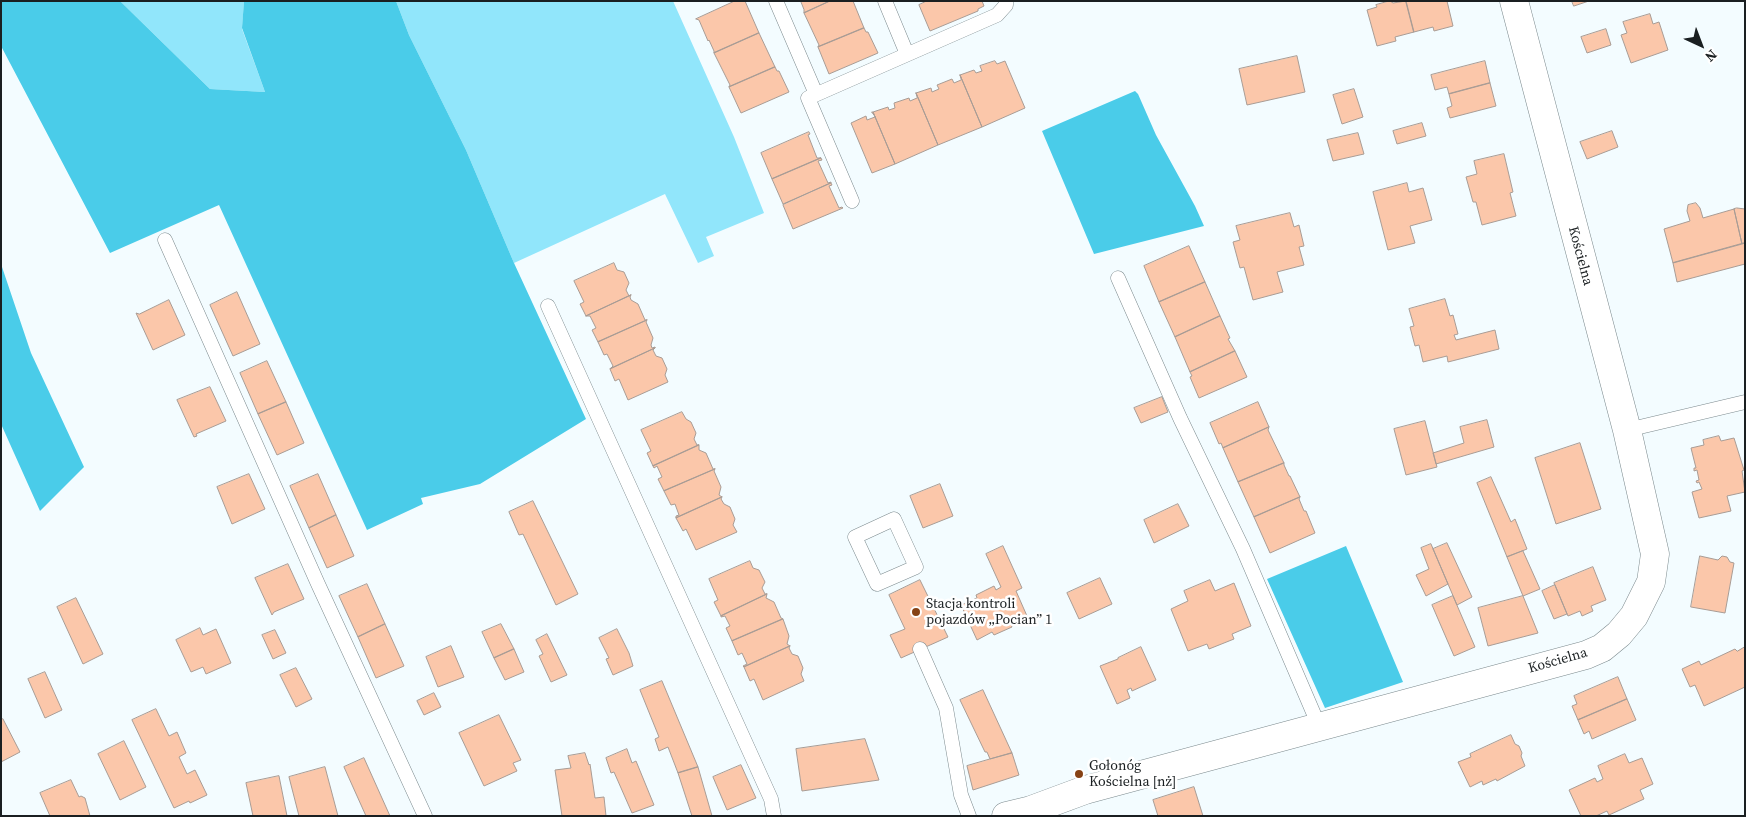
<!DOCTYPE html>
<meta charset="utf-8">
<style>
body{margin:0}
#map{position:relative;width:1746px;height:817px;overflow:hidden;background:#f3fcff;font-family:"Source Serif 4",serif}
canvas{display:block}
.frame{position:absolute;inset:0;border:2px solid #1a1f21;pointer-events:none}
.north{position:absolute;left:1676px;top:20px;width:50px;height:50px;-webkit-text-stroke:4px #fff;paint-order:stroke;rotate:137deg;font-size:14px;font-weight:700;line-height:20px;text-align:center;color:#1a1f21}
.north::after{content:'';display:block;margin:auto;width:18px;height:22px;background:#1a1f21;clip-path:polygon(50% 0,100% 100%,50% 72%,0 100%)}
</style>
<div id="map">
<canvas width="1746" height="817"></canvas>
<div class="frame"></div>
<div class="north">N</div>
</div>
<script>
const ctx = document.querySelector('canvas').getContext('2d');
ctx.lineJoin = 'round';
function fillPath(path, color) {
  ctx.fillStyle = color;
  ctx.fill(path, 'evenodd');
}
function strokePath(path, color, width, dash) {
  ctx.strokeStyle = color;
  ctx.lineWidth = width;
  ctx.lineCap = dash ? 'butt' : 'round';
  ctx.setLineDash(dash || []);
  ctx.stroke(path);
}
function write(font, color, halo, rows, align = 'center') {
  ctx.font = font + ' "Source Serif 4",serif';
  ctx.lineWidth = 5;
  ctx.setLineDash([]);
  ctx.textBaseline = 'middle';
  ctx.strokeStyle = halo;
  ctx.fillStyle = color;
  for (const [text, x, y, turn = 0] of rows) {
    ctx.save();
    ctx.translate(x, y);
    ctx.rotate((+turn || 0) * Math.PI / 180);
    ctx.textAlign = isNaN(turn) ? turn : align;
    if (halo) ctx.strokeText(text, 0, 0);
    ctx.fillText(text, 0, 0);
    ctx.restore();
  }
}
const green = new Path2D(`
 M120 1H244L242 29 265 92 210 89Z
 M396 1H673L734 137 764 213 706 237 714 256 698 263 665 194 514 263 466 150 409 35Z`);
const forest = new Path2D(`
 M1 1H120L210 89 265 92 242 28 244 1H396L409 35 466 150 514 263 586 419 480 484 421 498 423 504 367 530 219 205 110 253 1 46Z
 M1135 91 1138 94 1156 135 1195 206 1204 226 1094 254 1042 131Z
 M1 264 31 353 84 467 40 511 1 424Z
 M1346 546 1403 682 1325 708 1267 579Z`);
const building = new Path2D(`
 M735 1H745L759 33 714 53V51L709 40 708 41 699 20 696 19Z
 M801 1H830L804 13V10Z
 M830 1H853L864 28 818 47 819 45 804 13Z
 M927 1H982L984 6 978 9V11L930 31 919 5Z
 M1390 1 1393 3 1406 1 1414 32 1395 37 1396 41 1377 46 1367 10 1377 7 1376 5Z
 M1406 1H1447L1453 26 1434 31 1433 27 1414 32Z
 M1572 1H1589L1574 6Z
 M1650 14 1653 24 1659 22 1668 50 1631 63 1621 35 1627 33 1623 22Z
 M864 28 866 32H868L878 53 829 74 818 47Z
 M1606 29 1611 45 1587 53 1581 37Z
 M759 33 775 67 729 87 730 85 714 53Z
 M1297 56 1305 92 1247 105 1239 69Z
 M995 61 997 64 1005 61 1025 108 982 127 960 75 974 70 976 73 982 71 980 66Z
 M1485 61 1490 83 1449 94 1447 87 1435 90 1431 75Z
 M775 67 777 71H779L789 92 741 113 729 87Z
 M960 75 982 127 938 145 916 93 931 88 932 92 939 89 937 85 952 79 954 83 961 80Z
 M1490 83 1496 106 1450 118 1447 108 1452 106 1449 94Z
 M1354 89 1363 117 1342 124 1333 95Z
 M916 93 938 145 895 164 873 112 888 107 889 110 895 108 894 103 909 98 910 101 917 98Z
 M872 112H873L895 164 872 173 851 123 866 116 867 120 875 117Z
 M1422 123 1426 136 1397 144 1393 131Z
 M1612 131 1618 147 1587 159 1580 142Z
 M809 132 810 134 808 135 817 158H821L772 179 761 153Z
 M1358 133 1364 154 1333 161 1327 140Z
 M1504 154 1513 192 1510 193 1516 216 1482 225 1476 202H1473L1466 177 1477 174 1474 161Z
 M821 158 822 160 818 161 828 183 831 182V183L783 204 772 179Z
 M831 183 832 185 829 186 839 208 842 207 843 208 793 229 783 205Z
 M1407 183 1409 192 1423 188 1432 220 1410 226 1415 243 1388 250 1373 192Z
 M1696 203 1700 208 1703 218 1734 209 1742 244 1673 263 1664 229 1690 221 1687 211 1688 205Z
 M1737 208 1745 209V243L1742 244 1734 209Z
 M1290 213 1294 227 1299 225 1304 246 1299 247 1304 265 1277 272 1283 292 1253 300 1244 267 1240 268 1233 242 1240 240 1236 226Z
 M1745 243V264L1677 282 1673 263Z
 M1189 246 1205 282 1159 302 1144 266Z
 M614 263 617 270 624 272 629 283 626 290 629 296 631 295 586 316 580 304 584 302 574 281Z
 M1205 282 1220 316 1175 337 1159 302Z
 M237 292 260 344 233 356 210 305Z
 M631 295 630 297 631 300 638 304 645 320H647L598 342 592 330 596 328 590 316H586Z
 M1445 299 1450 316 1453 315 1458 334 1454 335 1456 340 1495 330 1499 349 1448 362 1447 356 1423 362 1419 345 1415 346 1410 327 1414 326 1409 309Z
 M169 300 185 335 153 350 136 313 139 314Z
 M1220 316 1230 338 1228 339 1235 351 1190 372 1175 337Z
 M647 320 646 322 653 338 651 345 652 348 655 347V348L610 369 613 366 607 354 604 355 598 342Z
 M655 348 653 350 656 356 662 358 667 369 665 375 668 382 628 400 619 379 615 381 610 369Z
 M1235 351 1247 377 1199 398 1190 377 1192 376 1190 372Z
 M267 361 286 402 258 414 240 373Z
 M210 387 226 421 196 434 197 436 194 437 177 400Z
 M1162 397 1168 412 1141 423 1134 408Z
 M286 402 304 443 277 455 258 414Z
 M1258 402 1269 427 1223 448 1221 443 1219 444 1210 423Z
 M682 412 686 419 691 422 696 433 694 439 697 445H699L653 466 647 453 651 451 641 430Z
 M1487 420 1494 447 1436 464 1433 453 1464 443 1460 427Z
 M1425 421 1437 467 1406 475 1394 429Z
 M1269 427 1268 430 1284 463 1238 482 1223 448Z
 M1719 436 1721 441 1734 438 1744 470 1742 471 1745 492 1727 496 1731 511 1699 518 1692 492 1702 489 1699 482 1697 483 1696 481 1699 480 1697 470 1694 471V468H1696L1691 448 1704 445 1703 440Z
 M1580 443 1601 509 1556 524 1535 458Z
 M699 445V450L706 453 713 469H715L664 491 658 479 662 477 657 466 654 468 653 466Z
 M1284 463V465L1289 476H1290L1300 497 1254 517 1238 482Z
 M715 469 714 471 721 487 719 495 722 497 676 518V516L679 515 675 504 671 505 664 491Z
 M249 474 265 509 232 524 217 487Z
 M318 474 336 515 309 528 290 486Z
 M1491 477 1511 522 1515 519 1527 549 1507 557 1477 483Z
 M940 484 953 516 923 528 910 496Z
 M722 497 721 499 724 504 730 507 735 519 733 525 737 532 696 550 686 529 683 531 676 518Z
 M1300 497 1299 499 1304 511H1306L1315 533 1270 553 1254 517Z
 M533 501 578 594 556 605 523 534 519 535 509 512Z
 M1178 504 1189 526 1154 543 1144 520Z
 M336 515 354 556 327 568 309 528Z
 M1447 543 1472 597 1457 605 1433 549Z
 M1431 544 1448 584 1426 596 1416 575 1429 569 1421 548Z
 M1003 546 1022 588 1016 591 1027 616 1011 624 1012 627 994 635 992 632 977 640 961 605 977 598 976 595 994 586 996 590 1001 587 986 554Z
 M1523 551 1540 589 1523 596 1507 557Z
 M1700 556 1718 560 1722 556 1727 557 1730 562 1734 563 1725 613 1691 607Z
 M750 561 753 568 759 570 765 582 762 588 765 594H767L721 616 714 602 718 600 709 579Z
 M288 564 304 599 274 612 272 615 255 578Z
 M1593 567 1606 600 1591 606 1593 611 1582 616 1580 611 1568 616 1554 583Z
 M1100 578 1112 604 1079 619 1067 593Z
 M920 580 948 637 901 658 890 635 905 629 889 595Z
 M1210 580 1215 591 1234 583 1251 626 1232 634 1234 639 1209 649 1207 644 1188 651 1171 609 1188 601 1184 591Z
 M367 584 385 624 358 637 339 596Z
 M1555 585 1567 614 1554 619 1542 591Z
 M767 594 766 598 774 602 781 618 783 619 732 641 726 628 730 626 725 616 721 617V616Z
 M1453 596 1475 647 1454 656 1432 605Z
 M1523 596 1538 633 1488 646 1478 608Z
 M76 598 103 654 83 664 57 607Z
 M783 619 789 636 787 644 790 646 744 667 743 666 747 664 742 653 738 655 732 641Z
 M385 624 404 666 376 678 358 637Z
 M501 624 514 649 494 658 482 632Z
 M200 628 203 635 216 629 231 663 206 674 203 667 191 672 176 640Z
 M617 629 629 653 633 666 613 675 606 659 609 658 599 638Z
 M275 630 286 653 273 659 262 635Z
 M547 634 567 675 551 682 539 656 543 654 536 640Z
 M451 646 464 677 438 687 426 657Z
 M790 646 789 648 792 654 798 656 803 668 801 674 804 681 763 700 754 679 750 681 744 667Z
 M1141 647 1156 680 1132 691 1131 688 1127 690 1130 698 1117 704 1100 666 1118 659V658Z
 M1745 647V687L1704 706 1695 685 1690 687 1682 669 1699 661 1701 665 1735 649 1737 651Z
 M514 649 524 672 505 680 494 658Z
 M296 668 312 699 296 707 280 675Z
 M45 672 62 710 45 718 28 679Z
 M1618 677 1627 699 1578 720 1572 706 1577 704 1574 696Z
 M662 681 698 767 678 773 668 747 659 751 655 739 659 737 640 690Z
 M983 690 1012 753 990 759 987 752H985L960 700Z
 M434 693 441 707 424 715 417 701Z
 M1627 699 1636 720 1592 739 1589 731 1584 734 1578 720Z
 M156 709 169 736 177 732 186 753 179 757 187 774 195 770 207 795 190 803 189 801 174 808 132 720Z
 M499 715 521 760 513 763 517 771 484 786 459 733Z
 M3 719 20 752 1 762V720Z
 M1511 735 1515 744 1519 746 1522 753 1521 756 1525 766 1497 781 1496 779 1483 785 1482 781 1470 787 1458 762 1471 757 1470 754Z
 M865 739 879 780 802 791 796 749Z
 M124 741 146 787 120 800 98 754Z
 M627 749 632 763 636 761 654 805 632 813 614 772 611 773 606 758Z
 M585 753 589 765 590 764 595 798 604 797 606 816H562L555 770 571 768 568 756Z
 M1012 753 1019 775 973 790 967 766Z
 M1625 754 1629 763 1642 758 1653 784 1640 790 1644 799 1609 815 1607 811 1596 816H1581L1569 790 1595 778 1597 782 1603 779 1598 766Z
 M364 758 390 816H366L344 767Z
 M741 765 756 798 727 810 713 777Z
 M325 767 338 816H299L289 777Z
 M698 767 712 816H692L678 773Z
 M279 776 287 816H253L246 783Z
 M71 780 79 797 81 796 85 798 90 816H50L40 793Z
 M1194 787 1203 816H1158L1153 800Z`);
const lane = new Path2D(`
 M776 1 816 94
 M885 1 907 54
 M852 201 808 98 997 15 1006 5V1
 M165 240 318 584 425 816
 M1118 278 1180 418 1243 549 1319 726
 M548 306 771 799 774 816
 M1627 430 1745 402
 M894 519 916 567 877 584 855 537Z
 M920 649 946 708 961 795 969 816`);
const street = new Path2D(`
 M1006 816 1031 810 1085 790 1586 655 1602 648 1619 634 1634 616 1651 582 1655 554 1627 430 1514 1`);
const markers = [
 [916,612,5,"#864215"],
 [1079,774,5,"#864215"]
];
const streetNames = [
 ["Kościelna",1580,256,75],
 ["Kościelna",1558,661,-16]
];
const poiNames = [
 ["Stacja kontroli",926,604],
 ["pojazdów „Pocian” 1",926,620],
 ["Gołonóg",1089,766],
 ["Kościelna [nż]",1089,782]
];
fillPath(green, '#91e6fb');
fillPath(forest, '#4acce9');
fillPath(building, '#fbc7aa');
strokePath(building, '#a89c95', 1);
strokePath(lane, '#7c8a8e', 15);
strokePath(street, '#7c8a8e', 29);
strokePath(lane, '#fff', 14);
strokePath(street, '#fff', 28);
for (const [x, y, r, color] of markers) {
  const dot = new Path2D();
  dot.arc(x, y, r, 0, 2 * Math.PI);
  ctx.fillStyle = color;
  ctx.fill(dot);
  strokePath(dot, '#fff', 2);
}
write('14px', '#1a1f21', '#fff', streetNames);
write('14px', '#1a1f21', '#fff', poiNames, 'left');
</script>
